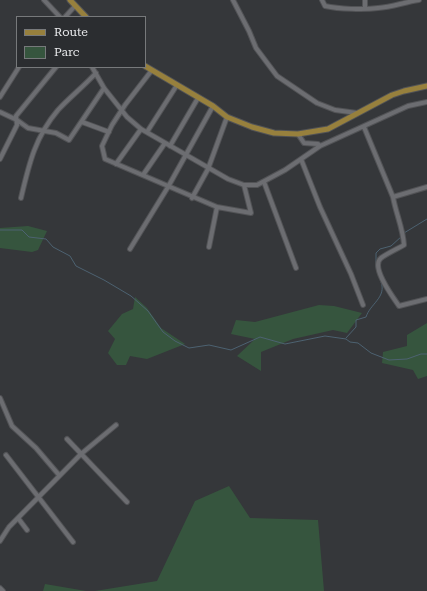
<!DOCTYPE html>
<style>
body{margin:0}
#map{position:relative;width:427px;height:591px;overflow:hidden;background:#35373a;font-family:"Roboto Serif",serif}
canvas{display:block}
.legend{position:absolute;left:16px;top:16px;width:130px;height:52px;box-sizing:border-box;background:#2b2d30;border:1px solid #77797b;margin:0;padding:5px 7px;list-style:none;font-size:12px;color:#e9eaec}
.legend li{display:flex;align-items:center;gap:8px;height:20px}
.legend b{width:20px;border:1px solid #77797b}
</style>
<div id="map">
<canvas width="427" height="591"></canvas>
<ul class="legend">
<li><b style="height:5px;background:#97803d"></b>Route</li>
<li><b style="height:11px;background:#36553e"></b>Parc</li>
</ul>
</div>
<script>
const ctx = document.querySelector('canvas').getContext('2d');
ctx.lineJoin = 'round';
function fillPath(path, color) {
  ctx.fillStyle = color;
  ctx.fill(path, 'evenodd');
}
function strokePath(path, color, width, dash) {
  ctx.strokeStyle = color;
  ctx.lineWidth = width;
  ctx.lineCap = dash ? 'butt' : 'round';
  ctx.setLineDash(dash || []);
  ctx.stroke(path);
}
const green = new Path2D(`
 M28 226 47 231 38 250 32 252 0 248V228Z
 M135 297 147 308 161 328 185 344 147 359 130 356 126 365H117L108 353 115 339 108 331 122 314 133 309Z
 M319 305 334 306 362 313 347 333 333 330 293 339 261 352V371L237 356 255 339 231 334 236 320 255 322Z
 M427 323V376L418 379 413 370 382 363 383 352 407 346V335Z
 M229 486 250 518 318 520 324 591H95L157 581 195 501Z
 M45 584 86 591H43Z`);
const stream = new Path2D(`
 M0 230H22L29 237 46 239 53 247 70 256 76 266 104 280 131 296 148 311 163 332 175 341 189 348 209 345 231 350 260 337 285 344 325 336 346 339 350 342 358 343 371 353 389 360 407 359 421 354H427
 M404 233 427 219
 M376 267V253L380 249 391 246 402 236
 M346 338 356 327V320L366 317C370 304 387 297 381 282`);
const minor = new Path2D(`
 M44 0 60 17
 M233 0 249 31 256 48 277 76 317 103 335 110 357 113
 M322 0 325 6C339 9 364 10 378 8 392 7 405 2 419 0
 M365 0V9
 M65 17 75 6
 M92 67 104 88 127 117 141 129 228 179 244 185H257L285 170 320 146 408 106 427 102
 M152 70 125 105 112 125 102 146 105 159 217 207 251 213 244 185
 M0 97 19 67
 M0 112 17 120 28 128 56 133 69 140 104 88
 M82 122 109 132
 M364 127 393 197
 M147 132 177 85
 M298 134 304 143 318 144 320 146
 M170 146 198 98
 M0 159 17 125 16 116 56 67
 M301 159 320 207 351 274 363 305
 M116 164 141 129
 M143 175 165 143
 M264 182 296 268
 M427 187 393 197C396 214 403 228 404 245 397 249 388 253 381 258 370 267 393 297 399 306L427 299
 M21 198C29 164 35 137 58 110 70 97 84 86 96 73
 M192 198 208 169 227 117
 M209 247 217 207
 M130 249 168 187 213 106
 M0 398 12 426 36 448 59 475
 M67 439 127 502
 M6 455 73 542
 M18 518 27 530
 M0 541 9 527 81 454 116 425
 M0 588 3 591`);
const major = new Path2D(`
 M70 0 86 17
 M145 66 213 106 227 117 252 127 274 133 298 134 328 129 392 95 404 91 427 86`);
fillPath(green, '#36553e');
strokePath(stream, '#4d6271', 1);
strokePath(minor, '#525356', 6);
strokePath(major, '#525356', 7);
strokePath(minor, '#6c6d71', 4);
strokePath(major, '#97803d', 5);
</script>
